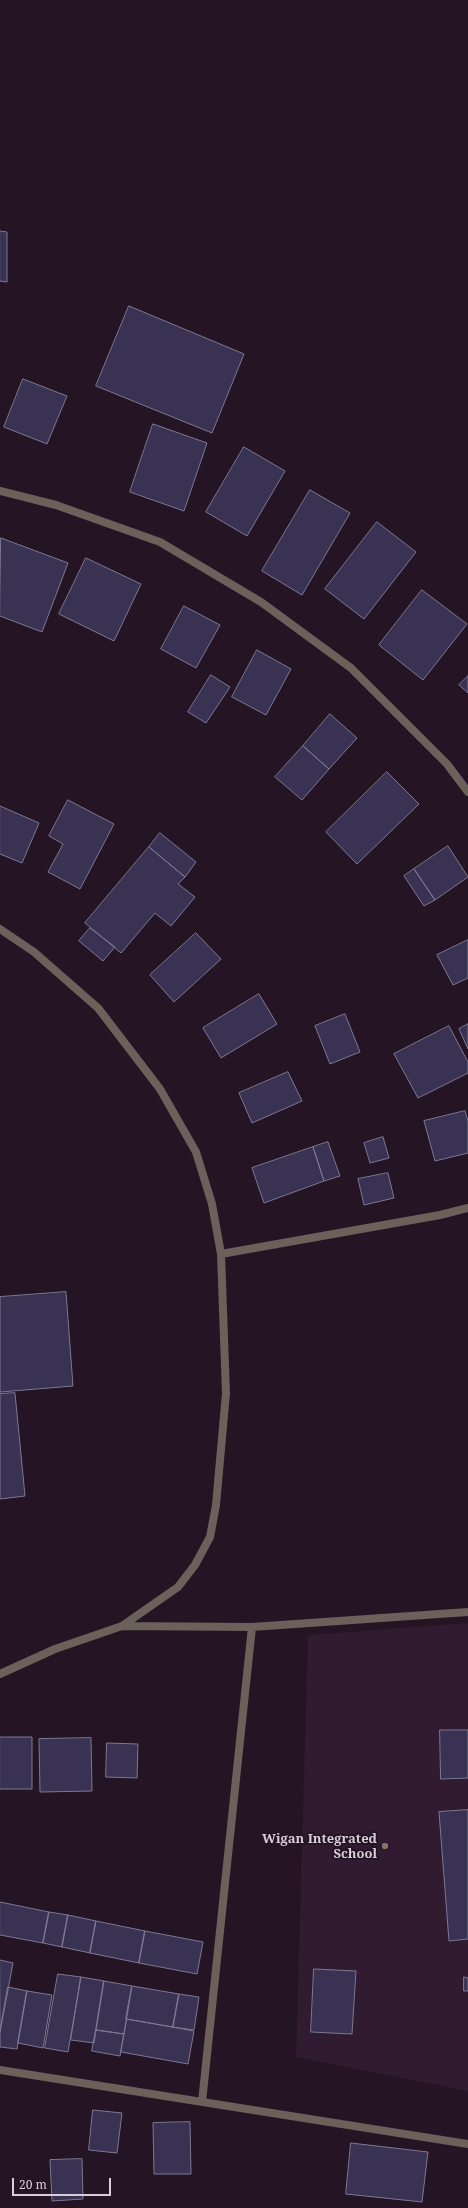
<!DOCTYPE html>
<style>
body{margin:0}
#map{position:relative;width:468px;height:2208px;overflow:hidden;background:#241424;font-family:"Noto Serif",serif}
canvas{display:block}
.scale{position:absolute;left:12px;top:2178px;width:99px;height:18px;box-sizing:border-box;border:2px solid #d8cdd8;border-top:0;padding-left:5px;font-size:12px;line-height:14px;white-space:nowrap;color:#d8cdd8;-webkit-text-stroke:3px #241424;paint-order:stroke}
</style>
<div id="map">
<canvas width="468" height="2208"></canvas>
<div class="scale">20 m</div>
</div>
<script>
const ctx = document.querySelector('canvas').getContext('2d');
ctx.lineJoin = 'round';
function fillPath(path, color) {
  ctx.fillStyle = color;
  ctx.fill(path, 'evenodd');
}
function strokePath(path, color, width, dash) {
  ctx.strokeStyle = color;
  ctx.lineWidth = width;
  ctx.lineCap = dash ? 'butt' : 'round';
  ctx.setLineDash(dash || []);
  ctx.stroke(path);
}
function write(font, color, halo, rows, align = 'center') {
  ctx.font = font + ' "Noto Serif",serif';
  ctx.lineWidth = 4;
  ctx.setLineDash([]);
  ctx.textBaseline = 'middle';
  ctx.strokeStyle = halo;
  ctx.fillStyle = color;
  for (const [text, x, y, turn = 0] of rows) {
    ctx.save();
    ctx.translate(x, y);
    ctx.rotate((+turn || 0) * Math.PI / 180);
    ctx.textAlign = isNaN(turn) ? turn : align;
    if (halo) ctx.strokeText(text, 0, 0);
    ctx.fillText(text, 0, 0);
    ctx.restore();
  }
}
const built = new Path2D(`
 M468 1623V2091L296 2057 308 1635Z`);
const building = new Path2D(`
 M0 231 7 232V282L0 281Z
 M129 306 244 354 212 433 96 386Z
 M23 379 67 396 47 444 4 427Z
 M153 424 207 443 184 511 130 492Z
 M244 447 285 471 247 536 206 512Z
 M310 490 350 513 302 595 262 571Z
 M377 522 416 552 364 619 325 589Z
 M1 538 68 563 42 632 0 616Z
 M86 558 141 584 114 641 59 614Z
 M422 590 467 624 423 680 379 645Z
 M184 606 220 625 196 668 161 649Z
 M257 650 291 669 266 715 232 697Z
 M211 675 230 687 206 723 188 712Z
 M468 676V693L459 685Z
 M330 714 357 738 329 769 303 746Z
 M303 746 329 769 302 800 275 777Z
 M387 772 419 804 357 864 326 832Z
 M68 800 114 824 80 889 48 872 63 844 49 836Z
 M0 806 39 823 22 863 0 854Z
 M160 833 196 862 185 877 149 847Z
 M448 846 468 877 435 900 414 869Z
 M149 847 185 877 178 884 195 897 171 926 155 913 121 953 85 923Z
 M414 869 435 900 424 906 404 876Z
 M90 928 115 947 103 961 79 941Z
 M196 933 221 959 174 1002 150 975Z
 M468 940V978L453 985 437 955Z
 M259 994 277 1024 221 1058 203 1028Z
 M345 1014 360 1052 330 1064 315 1026Z
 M468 1024V1049L459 1029Z
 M449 1026 468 1062V1073L418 1098 394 1054Z
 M288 1072 302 1101 252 1123 239 1093Z
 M465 1111 468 1121V1153L435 1161 424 1121Z
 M383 1137 389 1158 370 1163 364 1143Z
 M328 1142 340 1176 324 1181 313 1147Z
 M313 1147 324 1181 264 1203 252 1168Z
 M388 1173 394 1198 364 1205 358 1179Z
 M66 1292 73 1386 0 1392V1297Z
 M15 1393 25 1496 0 1499V1394Z
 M440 1730H468V1778L441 1779Z
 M0 1737H32V1789H0Z
 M91 1738 92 1791 40 1792 39 1739Z
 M107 1743 138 1744 137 1778 106 1777Z
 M468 1810V1939L449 1941 439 1812Z
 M0 1902 49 1912 43 1943 0 1935Z
 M49 1912 68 1915 62 1947 43 1943Z
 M68 1915 96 1921 90 1953 62 1947Z
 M96 1921 145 1931 139 1963 90 1953Z
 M145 1931 203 1942 197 1974 139 1963Z
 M0 1960 13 1963 0 2032Z
 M314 1969 356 1971 352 2034 311 2032Z
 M58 1974 81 1977 68 2052 45 2048Z
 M81 1977 104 1981 94 2043 71 2040Z
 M464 1977 468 1978V1991H464Z
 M104 1981 132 1986 124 2034 96 2030Z
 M132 1986 179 1994 173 2027 126 2019Z
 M8 1987 27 1991 17 2049 0 2047V2031Z
 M27 1991 52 1995 43 2048 18 2043Z
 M179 1994 199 1997 194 2030 173 2027Z
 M127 2019 194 2031 188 2064 121 2052Z
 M96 2030 124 2034 120 2056 92 2051Z
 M93 2110 122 2113 117 2153 89 2150Z
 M190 2122 191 2174H154L153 2123Z
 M351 2143 428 2152 422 2202 346 2194Z
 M82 2159 83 2199 52 2201 50 2160Z`);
const minor = new Path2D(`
 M0 491 56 505 160 542 261 602 351 668 447 764 468 792
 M0 929 34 952 98 1008 160 1089 196 1152 212 1204 221 1254 226 1393 216 1505 210 1537 195 1565 178 1587 122 1626 55 1649 0 1674
 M221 1254 440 1215 468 1208
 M122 1626 252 1627 468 1612
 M0 2070 468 2144
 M202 2102 252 1627`);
const markers = [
 [385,1846,4,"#8d6e63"]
];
const poiNames = [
 ["Wigan Integrated",377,1839],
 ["School",377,1854]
];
fillPath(built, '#301b30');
fillPath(building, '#393252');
strokePath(building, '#7d7992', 1);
strokePath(minor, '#6b605a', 8);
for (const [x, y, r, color] of markers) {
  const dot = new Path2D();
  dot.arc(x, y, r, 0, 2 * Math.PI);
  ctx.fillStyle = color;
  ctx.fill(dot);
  strokePath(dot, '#241424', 1.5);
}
write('bold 13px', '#d8cdd8', '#241424', poiNames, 'right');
</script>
